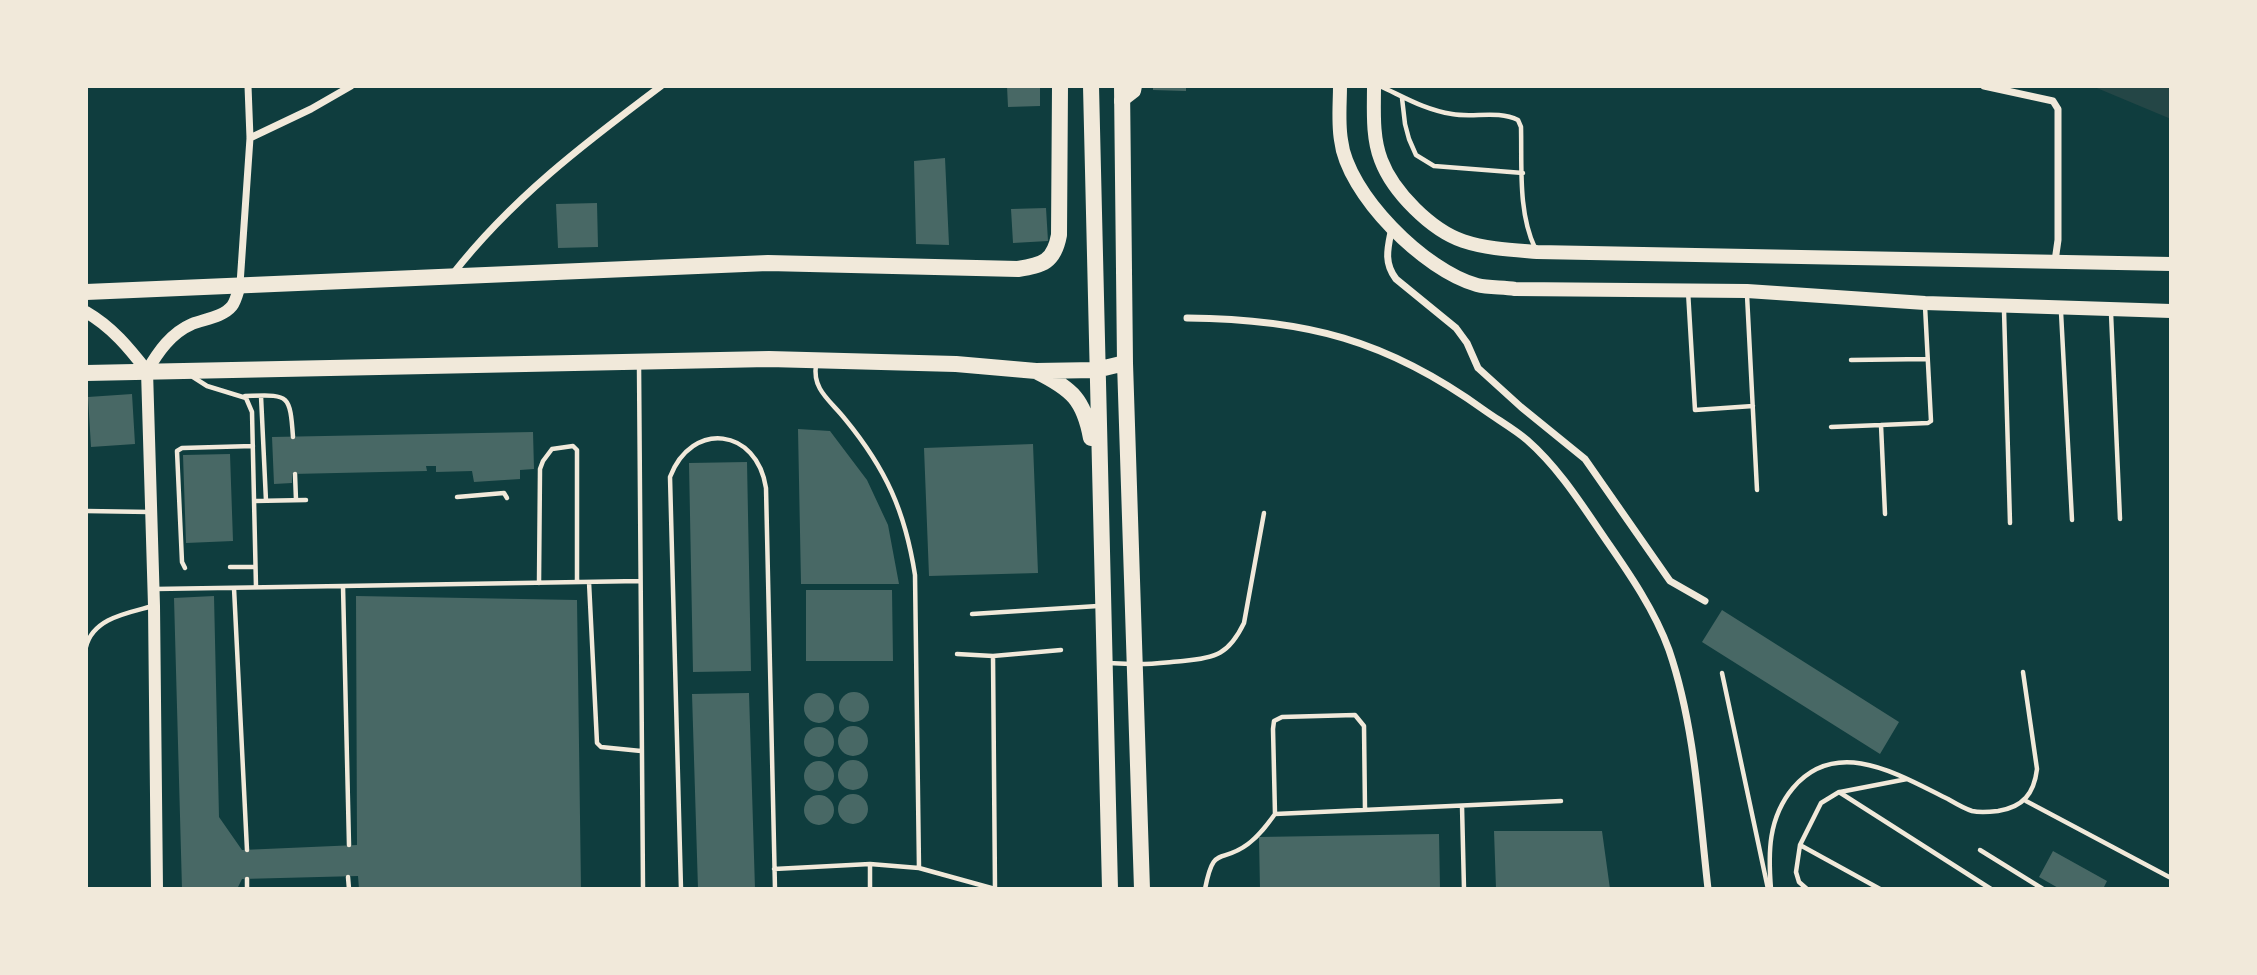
<!DOCTYPE html>
<style>
body{margin:0}
#map{position:relative;width:2257px;height:975px;overflow:hidden;background:#0f3d3e;font-family:"Alegreya Sans",sans-serif}
canvas{display:block}
.frame{position:absolute;inset:0;border:88px solid #f1e9da;pointer-events:none}
</style>
<div id="map">
<canvas width="2257" height="975"></canvas>
<div class="frame"></div>
</div>
<script>
const ctx = document.querySelector('canvas').getContext('2d');
ctx.lineJoin = 'round';
function fillPath(path, color) {
  ctx.fillStyle = color;
  ctx.fill(path, 'evenodd');
}
function strokePath(path, color, width, dash) {
  ctx.strokeStyle = color;
  ctx.lineWidth = width;
  ctx.lineCap = dash ? 'butt' : 'round';
  ctx.setLineDash(dash || []);
  ctx.stroke(path);
}
const green = new Path2D(`
 M2092 86H2171V119Z`);
const building = new Path2D(`
 M1007 86H1040V106L1008 107Z
 M1153 86H1186V91L1153 90Z
 M945 158 949 245 916 244 914 161Z
 M597 203 598 247 558 248 556 204Z
 M1046 208 1048 241 1013 243 1011 209Z
 M132 394 135 444 91 447 88 397Z
 M798 429 830 431 867 480 888 525 899 584H801Z
 M533 432 534 469 520 470V479L474 482 472 471 436 472V466H426L427 471 292 474V483L274 484 272 437Z
 M1033 444 1038 573 929 576 924 448Z
 M230 454 233 541 186 543 183 455Z
 M747 462 751 671 693 672 689 463Z
 M806 590H892L893 661H806Z
 M214 596 219 817 242 850 357 845 356 596 577 600 581 889H359L358 876 242 879 237 889H182L174 598Z
 M1722 610 1899 722 1880 754 1702 642Z
 M839 707a15 15 0 1 1 30 0a15 15 0 1 1-30 0Z
 M804 708a15 15 0 1 1 30 0a15 15 0 1 1-30 0Z
 M749 693 755 889H698L692 694Z
 M838 741a15 15 0 1 1 30 0a15 15 0 1 1-30 0Z
 M804 742a15 15 0 1 1 30 0a15 15 0 1 1-30 0Z
 M838 775a15 15 0 1 1 30 0a15 15 0 1 1-30 0Z
 M804 776a15 15 0 1 1 30 0a15 15 0 1 1-30 0Z
 M838 809a15 15 0 1 1 30 0a15 15 0 1 1-30 0Z
 M804 810a15 15 0 1 1 30 0a15 15 0 1 1-30 0Z
 M1494 831H1602L1610 889H1496Z
 M1439 834 1440 889H1260L1259 837Z
 M2053 851 2107 881 2103 889H2060L2039 877Z`);
const service = new Path2D(`
 M1380 86C1404 97 1425 110 1452 114 1473 118 1498 110 1518 120L1521 127C1522 167 1518 212 1535 248
 M1402 98 1405 124 1409 139 1416 155 1434 166 1523 173
 M1688 291 1695 410 1753 406
 M1747 295 1757 490
 M2004 310 2010 523
 M2061 312 2072 520
 M2111 313 2120 519
 M1851 360 1927 359
 M639 365 643 889
 M816 365C812 390 831 401 845 419 886 469 905 511 915 575L919 868
 M193 377 207 386 246 398 252 412 256 587
 M245 396C288 395 290 392 293 437
 M261 396 266 501
 M1831 427 1881 425
 M295 474 296 500
 M457 497 504 493 507 498
 M254 501 306 500
 M86 511 150 512
 M1885 514 1881 425 1928 423 1931 421 1925 306
 M230 567H255
 M185 568 182 562 177 451 182 448 253 446
 M589 582 597 743 601 747 641 751
 M539 583 540 469 543 461 552 449 573 446 577 450V581
 M343 586 640 581
 M234 588 247 850
 M155 589 343 586 349 845
 M972 614 1098 606
 M86 647C93 618 128 613 153 606
 M957 654 993 656 995 889
 M993 656 1061 650
 M1108 663 1131 664
 M1139 664C1154 664 1169 662 1183 661 1216 658 1229 654 1244 623L1264 513
 M1722 673 1768 889
 M1840 792 1907 779
 M2026 801 2171 878
 M1462 806 1464 889
 M1275 814 1273 729 1274 721 1282 717 1355 715 1364 726 1365 810
 M1800 845 1880 889
 M1980 850 2043 889
 M870 864V889
 M774 869 870 864 919 868 995 889
 M348 877 349 889
 M247 889V879
 M681 889 670 477C692 420 757 428 766 488L775 889
 M1205 889C1214 843 1220 865 1248 844 1259 836 1267 825 1275 814L1561 801
 M1771 889C1768 853 1768 818 1793 788 1837 736 1899 775 1948 799 1955 803 1963 808 1972 811 1980 813 1990 812 1998 811 2023 807 2034 794 2037 769L2023 672
 M1807 889 1799 882 1796 872 1800 845 1821 803 1839 792 1991 889`);
const minor = new Path2D(`
 M1984 86 2053 101 2058 109V240L2055 261
 M250 138 311 109 351 86
 M1392 227C1388 247 1383 262 1396 279L1456 328 1467 343 1478 368 1521 407 1585 459 1670 581 1705 601
 M452 275C511 199 585 143 661 86
 M240 284 250 138 248 86
 M1187 318C1306 319 1387 340 1484 410 1498 420 1514 429 1527 440 1559 468 1582 505 1606 540 1629 573 1655 611 1669 650 1695 726 1699 810 1708 889`);
const tertiary = new Path2D(`
 M86 312C112 327 129 348 147 371
 M157 889 154 606 147 371C158 352 171 333 192 324 205 319 223 317 232 306 236 301 238 291 240 285`);
const secondary = new Path2D(`
 M1340 86C1340 103 1338 123 1341 140 1347 194 1425 271 1477 285 1489 288 1503 287 1515 289L1747 291 1925 303 2171 311
 M1374 86C1374 110 1372 137 1381 160 1393 192 1431 230 1463 241 1487 249 1512 250 1537 252L2171 264
 M1121 101 1134 91 1135 86`);
const primary = new Path2D(`
 M1091 86 1110 889
 M1122 86 1125 363 1142 889
 M86 292 768 263 1018 269C1043 265 1054 262 1059 235L1060 86
 M1038 372C1072 389 1084 400 1091 438
 M86 373 769 359 956 364 1036 371 1096 370 1125 363`);
fillPath(green, '#244646');
fillPath(building, '#486865');
strokePath(service, '#f1e9da', 4.5);
strokePath(minor, '#f1e9da', 7);
strokePath(tertiary, '#f1e9da', 12);
strokePath(secondary, '#f1e9da', 14);
strokePath(primary, '#f1e9da', 16);
</script>
